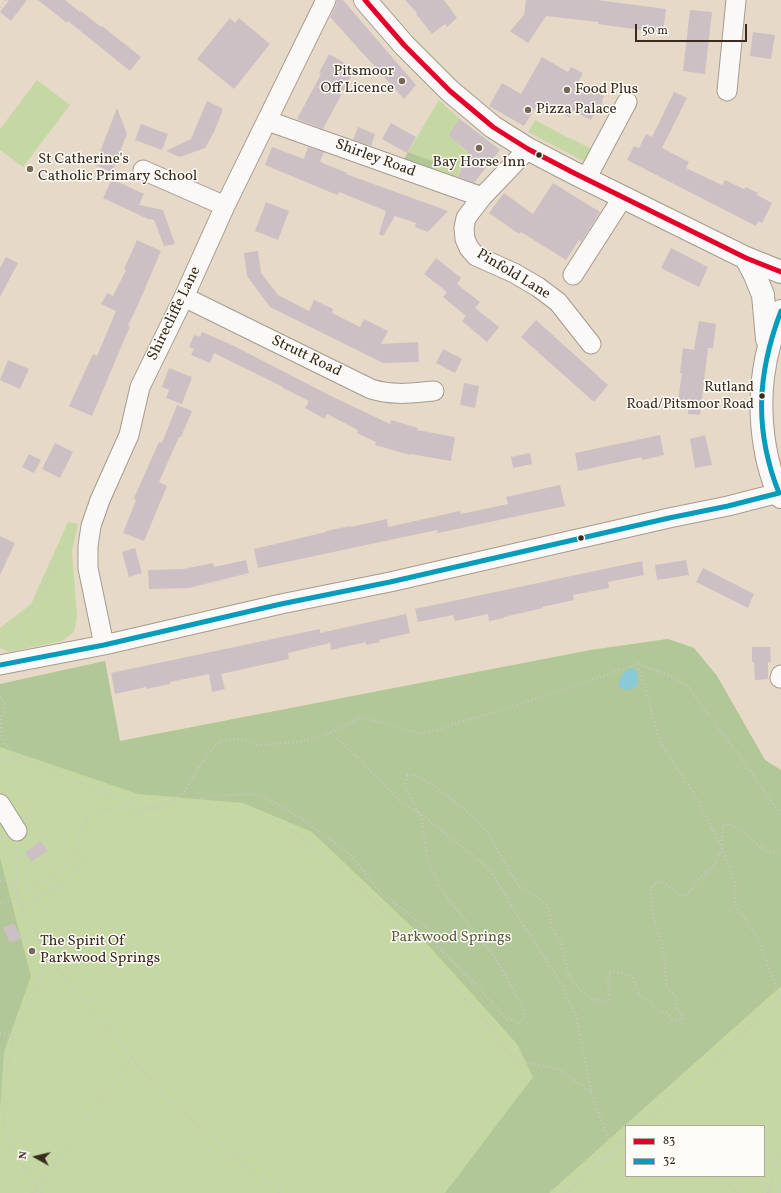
<!DOCTYPE html>
<style>
body{margin:0}
#map{position:relative;width:781px;height:1193px;overflow:hidden;background:#e6d9c7;font-family:Vollkorn,serif}
canvas{display:block}
.legend{position:absolute;left:625px;top:1125px;width:140px;height:52px;box-sizing:border-box;background:#fdfcf7;border:1px solid #afa8a0;margin:0;padding:5px 7px;list-style:none;font-size:12px;color:#3b2a1e}
.legend li{display:flex;align-items:center;gap:8px;height:20px}
.legend b{width:20px;border:1px solid #afa8a0}
.north{position:absolute;left:16px;top:1137px;width:40px;height:40px;-webkit-text-stroke:3px #fdfcf7;paint-order:stroke;rotate:278deg;font-size:11px;font-weight:700;line-height:16px;text-align:center;color:#3b2a1e}
.north::after{content:'';display:block;margin:auto;width:14px;height:18px;background:#3b2a1e;clip-path:polygon(50% 0,100% 100%,50% 72%,0 100%)}
.scale{position:absolute;left:635px;top:24px;width:112px;height:18px;box-sizing:border-box;border:2px solid #3b2a1e;border-top:0;padding-left:5px;font-size:12px;line-height:14px;white-space:nowrap;color:#3b2a1e;-webkit-text-stroke:3px #fdfcf7;paint-order:stroke}
</style>
<div id="map">
<canvas width="781" height="1193"></canvas>
<ul class="legend">
<li><b style="height:5px;background:#e4002b"></b>83</li>
<li><b style="height:5px;background:#069cbc"></b>32</li>
</ul>
<div class="north">N</div>
<div class="scale">50 m</div>
</div>
<script>
const ctx = document.querySelector('canvas').getContext('2d');
ctx.lineJoin = 'round';
function fillPath(path, color) {
  ctx.fillStyle = color;
  ctx.fill(path, 'evenodd');
}
function strokePath(path, color, width, dash) {
  ctx.strokeStyle = color;
  ctx.lineWidth = width;
  ctx.lineCap = dash ? 'butt' : 'round';
  ctx.setLineDash(dash || []);
  ctx.stroke(path);
}
function write(font, color, halo, rows, align = 'center') {
  ctx.font = font + ' Vollkorn,serif';
  ctx.lineWidth = 3;
  ctx.setLineDash([]);
  ctx.textBaseline = 'middle';
  ctx.strokeStyle = halo;
  ctx.fillStyle = color;
  for (const [text, x, y, turn = 0] of rows) {
    ctx.save();
    ctx.translate(x, y);
    ctx.rotate((+turn || 0) * Math.PI / 180);
    ctx.textAlign = isNaN(turn) ? turn : align;
    if (halo) ctx.strokeText(text, 0, 0);
    ctx.fillText(text, 0, 0);
    ctx.restore();
  }
}
const green = new Path2D(`
 M37 80 70 105 23 167 0 150V129Z
 M439 100 460 119 448 135 455 140 464 138 459 145 472 156 467 173 460 170 456 181 432 173 438 163 408 152Z
 M535 120 563 135 592 149 585 162 528 132Z
 M68 522 78 524 72 551 77 616 74 632 62 641 9 652 0 648V628L31 604Z
 M668 639 694 648 717 676 765 760 781 770V1193H0V684L105 661 120 741 591 650ZM626 1126H764V1176H626Z`);
const forest = new Path2D(`
 M408 152 438 163 432 173 402 163Z
 M668 639 694 648 717 676 765 760 781 770V986L549 1193H445L533 1077 517 1044 412 927 312 832 243 803 138 794 0 747V684L105 661 120 741 591 650Z
 M0 858 31 976 4 1052 0 1109Z`);
const water = new Path2D(`
 M630 668 634 669 637 671 638 684 631 690 619 688C619 676 621 675 630 668Z`);
const building = new Path2D(`
 M9 0H27L11 21 0 12Z
 M38 0H65L80 12 81 11 101 27 102 26 141 57 130 71 68 21 67 23Z
 M337 0H343L416 85 404 99 330 17 336 5Z
 M405 0H444L457 18 447 27 445 24 432 34 416 14 417 13Z
 M526 0H597L666 9 663 33 598 24V22L546 16 528 43 510 31 524 15Z
 M690 10 712 12 705 74 683 71Z
 M230 18 235 23 239 18 270 44 234 89 197 59Z
 M753 32 775 35 771 59 750 56Z
 M329 54 355 69 323 129 297 119 321 74 319 73Z
 M542 57 568 72 571 67 583 73 578 83 604 96 602 100 603 102 599 109H597L591 120 573 111 569 117 540 101 524 126 489 106 502 83 521 94Z
 M674 92 687 98 662 148 689 162 686 168 722 185 725 180 744 189 746 187 758 193 757 195 772 203 762 223 758 221 756 226 627 160 634 146 639 148 646 134 652 137Z
 M207 101 222 108V112L214 132 205 148 180 157 166 151 191 139Z
 M117 108 127 134 112 172 95 165Z
 M460 119 500 150 474 183 458 177 468 152 448 135Z
 M391 123 416 137 407 153 382 139Z
 M141 124 168 134 162 150 135 140Z
 M358 127 375 134 371 146 353 140Z
 M272 147 304 159 308 147 324 152 320 162 347 173 346 174 448 211 428 232 415 227 416 223 395 216 383 236 379 234 386 211 339 192 337 195 265 165Z
 M112 179 144 194 139 205 163 210 175 244 164 246 154 220 148 219 103 198Z
 M553 183 600 212 581 242 579 240 566 260 521 232 519 234 489 213 504 193 533 214Z
 M266 202 289 211 278 240 255 231Z
 M137 240 161 251 137 307 128 326H130L92 416 69 406 93 354 97 356 116 311 101 304 107 293 113 296 126 270 124 269Z
 M671 248 708 267 699 287 661 268Z
 M258 251 261 273 278 295 309 311 314 300 333 309 332 313 360 327 364 319 388 331 381 344 418 342 419 362 383 363 270 307 247 276 244 253Z
 M6 257 18 263 0 297V268Z
 M436 258 461 278 457 284 480 302 475 308 499 327 487 342 462 321 466 316 443 297 447 292 424 274Z
 M536 320 608 385 594 402 521 337Z
 M699 321 716 324 713 348H708L700 415 688 414 689 403 678 401 682 373H680L683 348 694 350Z
 M202 332 232 345 335 398 390 424 391 420 418 428 417 430 455 437 451 461 410 454V455L375 445 376 442 357 433 358 430 327 414 325 419 305 408 309 401 283 388V387L214 353 210 363 191 355 194 349 189 347 194 335 200 337Z
 M443 349 462 359 455 373 436 363Z
 M8 360 29 369 20 389 0 380Z
 M169 368 192 377 182 404 166 398 169 390 162 387Z
 M464 383 479 386 475 408 460 405Z
 M177 405 192 411 181 437H179L159 482 167 486 144 541 123 533 136 500 134 498 159 442 162 443Z
 M660 435 664 455 642 460V457L578 471 575 453Z
 M705 435 712 465 695 468 690 439Z
 M55 443 73 452 60 478 42 469Z
 M530 453 532 464 513 468 511 457Z
 M29 454 41 460 34 473 22 467Z
 M560 485 565 506 438 533 437 530 258 568 254 549 326 532V531L350 526 351 527 387 519 388 527 460 511 461 514 508 504 506 497Z
 M0 536 15 543 0 575Z
 M135 548 142 573 129 577 122 552Z
 M246 560 249 573 189 588 149 589 148 570 183 569 213 563 214 567Z
 M686 560 689 575 657 580 655 565Z
 M642 561 644 575 608 582 609 588 573 595 574 600 542 607 543 608 504 617V618L489 621 488 614 455 621 453 615 418 622 415 609Z
 M703 568 754 594 748 608 696 582Z
 M406 614 410 633 379 640 380 642 366 645V642L331 650 330 643 288 653 289 659 221 674 225 689 212 692 209 674 170 682V684L146 689V687L115 694 111 673 320 629V633Z
 M752 647H770L771 662H768V679L755 680 754 662H752Z
 M41 841 47 851 31 862 25 852Z
 M14 923 21 938 10 943 3 928Z`);
const path = new Path2D(`
 M0 7 6 0
 M19 631 15 622 32 608 42 590 67 538
 M638 664 660 742 694 794 722 848 735 882 736 890 734 899 736 907 747 921 759 940 781 1001
 M0 697C10 707 1 713 1 724 1 731 3 738 4 744L20 758 75 781 135 804 153 808 171 801 184 792 209 752 222 740 242 739 258 745 299 742 330 733 361 717 422 734 511 707 638 664 673 677 688 687 752 773 781 816
 M330 733 352 752 401 802 419 812 490 870 526 929 559 980 576 1015 592 1094 609 1140 626 1143
 M0 763 20 758
 M273 818 303 838 360 887 479 1013 514 1060 558 1069 592 1093
 M17 848V896L48 958 164 1096 233 1155 280 1193
 M0 881 9 878 16 893
 M0 903 11 901 17 896 43 881 67 865 74 854 82 829 87 819 95 813 117 807 140 812 153 808H173L205 797 228 795 254 794 270 800 302 819 350 854 381 893 426 927 438 947 479 988 506 1018 519 1023 525 1017 520 1002 497 960 441 890 427 858 422 820 405 786 407 776 414 774 438 789 470 814 488 833 518 885 531 893 547 905 550 914 551 926 561 942 564 955 568 974 580 990 591 998 603 1002 609 1000 608 980 609 972C617 971 625 974 633 978L641 997 649 1000 659 1011 667 1013 672 1019 677 1021 682 1020 681 1014 677 1009 675 996 667 989 663 948 654 919 650 892 653 885 659 882 665 883 679 895H687L697 881 715 865 722 848V838L723 825 731 824 768 852 781 853
 M22 906C39 897 59 889 73 875 77 872 79 866 81 862L91 861
 M0 1033 13 1035
 M641 1126 781 999
 M715 1176 738 1193
 M32 1193 72 1142 132 1057
 M41 1193 17 1158 4 1121 5 1082 13 1035 34 993 48 958
 M566 1193 626 1140
 M768 1193 781 1149`);
const minor = new Path2D(`
 M727 91 736 0
 M268 121 482 197
 M528 149 482 197 466 218 464 228 465 239 469 248 476 256 514 273 538 287 558 302 591 344
 M143 170 225 206
 M586 179 627 102
 M573 275 623 197
 M184 297 371 389C394 396 411 393 434 391
 M104 645 88 568V546L91 526 100 500 129 435 140 387 184 297 225 206 326 0
 M0 665 104 645 281 604 390 582 669 518 728 506 779 493
 M780 678 781 675
 M0 804 17 831`);
const major = new Path2D(`
 M365 0 404 45 450 91 493 127 528 149 574 173 746 258 781 272
 M746 258 754 273 763 295 767 339
 M781 311C762 356 757 399 765 447 768 464 772 482 781 497`);
const bus1 = new Path2D(`
 M365 0 404 45 450 91 493 127 528 149 574 173 746 258 781 272`);
const bus2 = new Path2D(`
 M0 665 104 645 281 604 390 582 669 518 728 506 779 493C754 430 757 374 781 311`);
const markers = [
 [402,81,4,"#776759"],
 [567,90,4,"#776759"],
 [528,110,4,"#776759"],
 [479,148,4,"#776759"],
 [539,155,3.5,"#3b2a1e"],
 [30,169,4,"#776759"],
 [762,396,3.5,"#3b2a1e"],
 [581,538,3.5,"#3b2a1e"],
 [32,951,4,"#776759"]
];
const busNames = [
 ["Rutland",754,388],
 ["Road/Pitsmoor Road",754,405]
];
const poiNames = [
 ["Pitsmoor",394,72,"right"],
 ["Off Licence",394,89,"right"],
 ["Food Plus",575,90],
 ["Pizza Palace",536,110],
 ["St Catherine's",38,160],
 ["Catholic Primary School",38,177],
 ["Bay Horse Inn",479,163,"center"],
 ["The Spirit Of",40,942],
 ["Parkwood Springs",40,959]
];
const streetNames = [
 ["Shirley Road",375,159,20],
 ["Pinfold Lane",513,275,31],
 ["Shirecliffe Lane",175,314,-64],
 ["Strutt Road",306,357,26]
];
const parkNames = [
 ["Parkwood Springs",451,938]
];
fillPath(green, '#c5d8a3');
fillPath(forest, '#b2c798');
fillPath(water, '#8acad8');
fillPath(building, '#cdc0c4');
strokePath(minor, '#a59b8f', 21);
strokePath(major, '#a59b8f', 24);
strokePath(path, '#cac6c1', 2.5, [1, 3]);
strokePath(minor, '#fbf9f7', 19);
strokePath(major, '#fbf9f7', 22);
strokePath(bus1, '#e4002b', 5);
strokePath(bus2, '#069cbc', 5);
for (const [x, y, r, color] of markers) {
  const dot = new Path2D();
  dot.arc(x, y, r, 0, 2 * Math.PI);
  ctx.fillStyle = color;
  ctx.fill(dot);
  strokePath(dot, '#fdfcf7', 1.5);
}
write('14px', '#3b2a1e', '#fdfcf7', busNames, 'right');
write('15px', '#3b2a1e', '#fdfcf7', poiNames, 'left');
write('15px', '#3b2a1e', '#fdfcf7', streetNames);
write('15px', '#5c5e3d', '#fdfcf7', parkNames);
</script>
